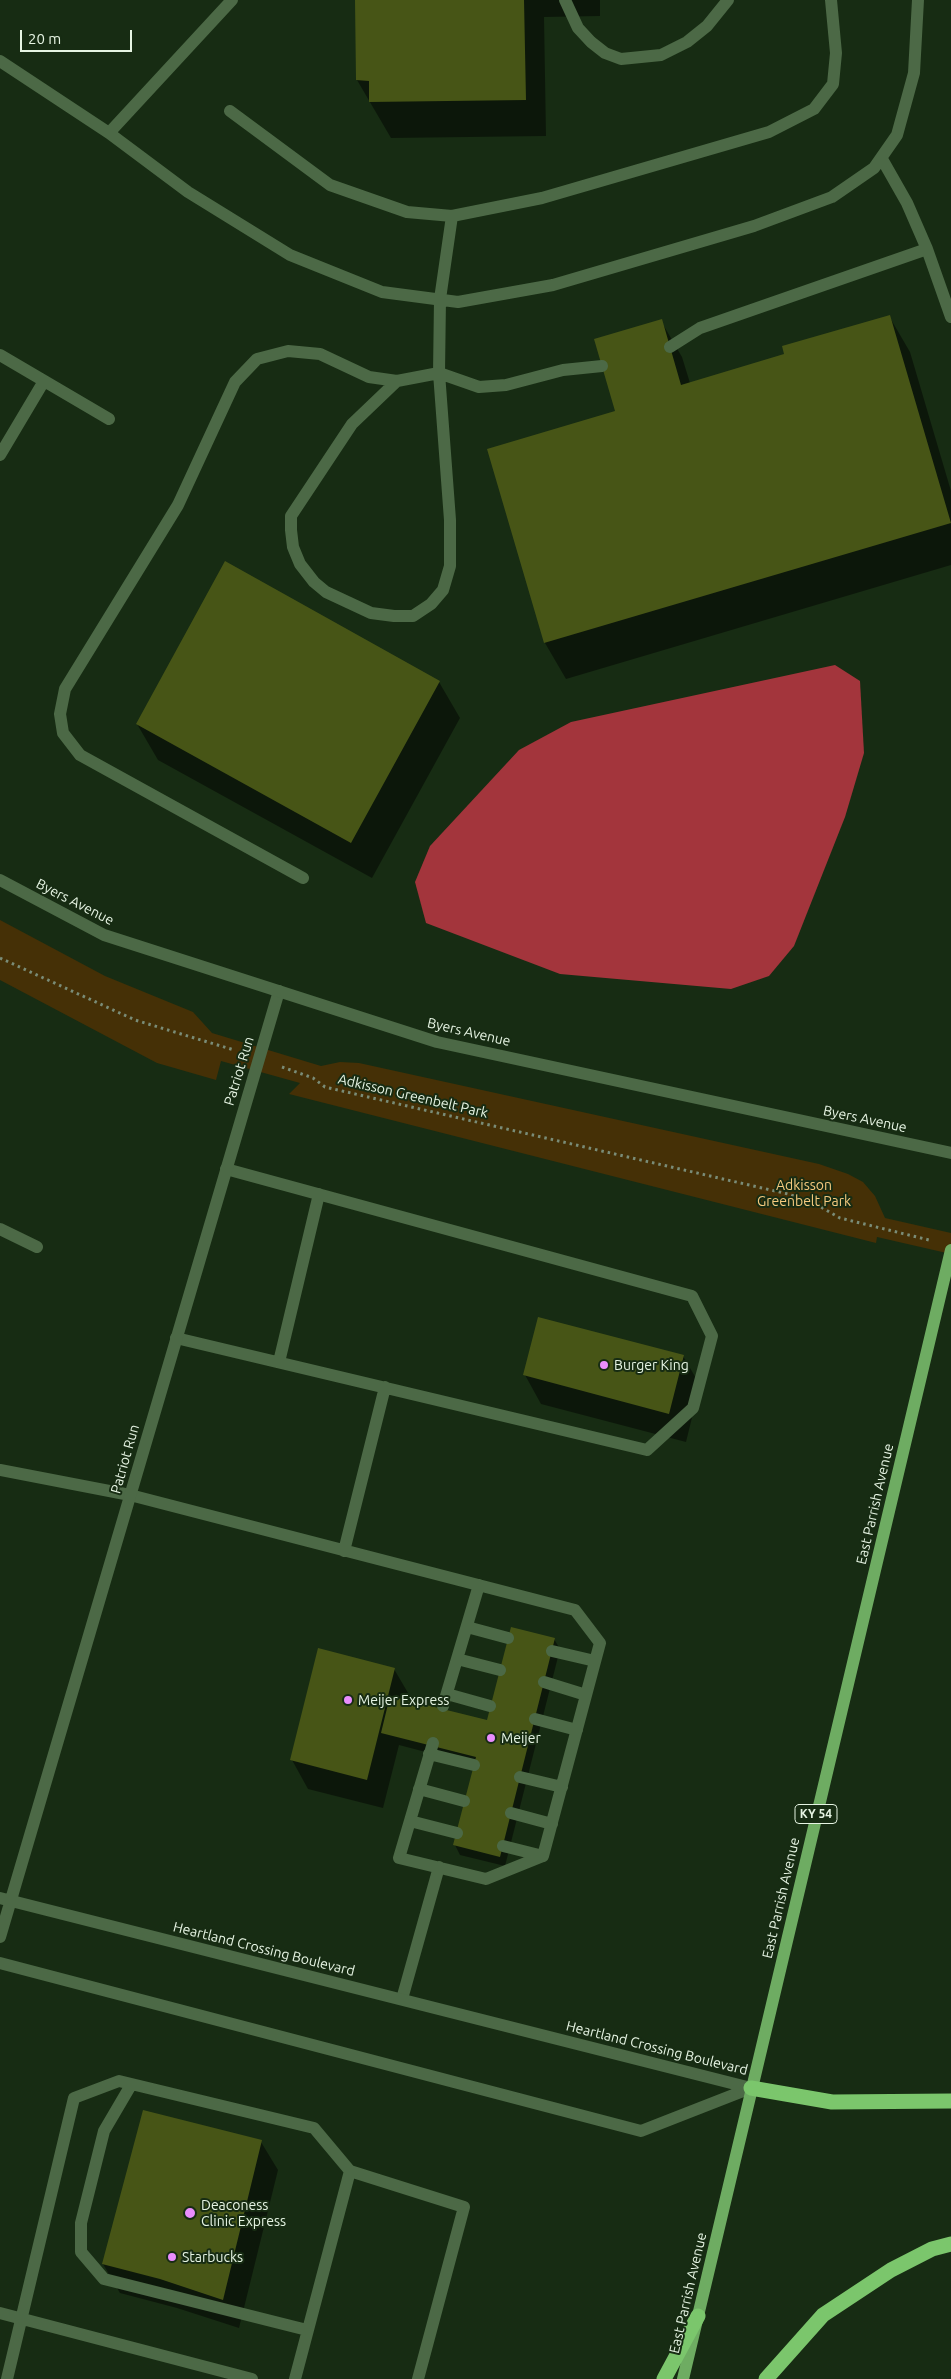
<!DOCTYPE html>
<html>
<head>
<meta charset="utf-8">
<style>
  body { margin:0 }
  #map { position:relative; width:951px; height:2379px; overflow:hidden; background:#172c13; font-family:Ubuntu,sans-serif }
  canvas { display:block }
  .scale { position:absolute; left:20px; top:30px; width:112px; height:22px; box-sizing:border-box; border:2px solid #e6f4e3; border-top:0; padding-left:6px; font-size:15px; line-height:18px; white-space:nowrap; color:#e6f4e3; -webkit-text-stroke:4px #172c13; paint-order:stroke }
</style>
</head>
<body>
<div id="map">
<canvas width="951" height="2379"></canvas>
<div class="scale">20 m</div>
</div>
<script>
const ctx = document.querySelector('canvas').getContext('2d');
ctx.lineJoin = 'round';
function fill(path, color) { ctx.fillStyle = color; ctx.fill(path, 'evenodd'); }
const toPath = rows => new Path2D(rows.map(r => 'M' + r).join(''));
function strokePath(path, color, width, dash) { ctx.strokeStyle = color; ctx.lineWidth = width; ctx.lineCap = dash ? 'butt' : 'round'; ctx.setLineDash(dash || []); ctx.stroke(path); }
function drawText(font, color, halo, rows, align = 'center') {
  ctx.font = font + ' Ubuntu,sans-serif'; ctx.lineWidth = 4; ctx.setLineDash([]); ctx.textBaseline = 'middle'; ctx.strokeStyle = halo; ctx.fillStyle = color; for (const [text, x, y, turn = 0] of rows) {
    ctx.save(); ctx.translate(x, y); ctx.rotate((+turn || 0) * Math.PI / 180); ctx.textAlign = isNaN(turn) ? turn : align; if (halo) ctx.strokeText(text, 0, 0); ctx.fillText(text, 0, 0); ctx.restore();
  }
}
const green = toPath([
  [0,920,105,976,193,1012,212,1033,321,1066,340,1062,359,1063,819,1164,848,1174,863,1182,875,1196,885,1218,951,1233,951,1254,877,1237,876,1243,289,1094,300,1083,221,1061,216,1080,157,1063,0,980]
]);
const water = toPath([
  [835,665,860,681,864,753,845,817,794,946,769,976,731,989,560,974,426,923,415,882,430,846,519,750,571,722]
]);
const shadow = toPath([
  [356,0,600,0,600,16,544,17,546,136,391,138,357,80],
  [889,316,910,352,951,491,951,565,566,679,545,643,489,450,617,412,661,321,682,357,690,383,786,355],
  [439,682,460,718,372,878,158,760,137,724],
  [683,1356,700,1385,686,1442,541,1404,525,1375],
  [554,1639,560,1649,505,1866,460,1855,455,1845,475,1765,399,1745,383,1808,308,1789,292,1760,394,1669,411,1698,410,1702,488,1722],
  [261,2142,278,2170,239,2328,177,2308,120,2293,103,2264]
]);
const building = toPath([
  [355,0,524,0,526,100,369,102,369,81,356,80],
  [890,315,951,523,544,643,487,449,615,411,594,339,662,319,681,385,784,354,782,346],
  [225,561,440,681,351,843,136,724],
  [538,1317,684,1355,669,1414,523,1375],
  [511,1627,555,1638,500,1857,453,1845,476,1757,381,1733,390,1696,487,1720],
  [318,1648,395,1668,367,1780,290,1760],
  [143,2110,262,2140,223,2300,160,2279,102,2264]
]);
const path = toPath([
  [0,958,135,1020,234,1050],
  [282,1067,313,1078,325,1087,788,1194,814,1203,840,1218,929,1240]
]);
const service = toPath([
  [565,0,578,28,591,42,605,53,621,59,661,55,687,42,707,26,728,0],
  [0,61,109,133,188,192,290,255,382,292,458,302,553,285,754,226,832,197,874,168,897,135,914,73,918,0],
  [230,111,330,185,407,212,452,216,542,198,769,132,814,109,833,84,836,53,831,0],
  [109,133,232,0],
  [882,159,907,203,927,249,951,317],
  [452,216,440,299,439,373,479,387,506,385,563,370,602,366],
  [670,347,700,328,927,249],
  [0,355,109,419],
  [0,455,44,381],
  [303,878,80,755,63,733,60,714,65,689,178,505,235,382,257,359,288,351,320,354,369,377,397,381,439,373,450,520,450,566,443,590,431,604,413,616,394,616,371,613,326,592,314,582,300,564,293,547,291,530,291,516,352,424,397,381],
  [0,1229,37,1247],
  [176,1338,647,1450,693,1408,712,1336,692,1296,226,1169],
  [279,1362,319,1194],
  [0,1470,130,1495,575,1610,600,1643,543,1856,486,1879,399,1858,433,1743],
  [344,1551,385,1387],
  [467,1627,508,1638],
  [552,1651,595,1661],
  [457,1659,500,1670],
  [544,1682,586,1695],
  [447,1694,490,1706],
  [443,1706,479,1585],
  [535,1719,577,1730],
  [429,1754,474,1765],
  [520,1777,562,1787],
  [419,1789,464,1801],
  [511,1813,552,1824],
  [410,1821,457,1833],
  [503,1846,543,1856],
  [402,1999,439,1867],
  [131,2085,104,2131,81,2223,81,2252,104,2279,307,2330],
  [0,2313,252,2379],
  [7,2379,74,2098,119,2081,314,2128,350,2171,464,2207,418,2379],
  [295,2379,350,2171]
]);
const minor = toPath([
  [0,1898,751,2088],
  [0,1937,279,991],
  [0,1963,641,2131,751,2088]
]);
const tertiary = toPath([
  [0,880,104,935,437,1042,951,1153]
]);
const primary = toPath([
  [683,2379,951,1250]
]);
const motorway = toPath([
  [751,2088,832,2102,951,2101],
  [664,2379,698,2316],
  [766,2379,823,2315,891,2270,932,2249,951,2244]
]);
const markers = [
  [604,1365,5,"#ea8dfd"],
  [348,1700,5,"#ea8dfd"],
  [491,1738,5,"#ea8dfd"],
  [190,2213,6,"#ea8dfd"],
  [172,2257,5,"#ea8dfd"]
];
const shields = [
  [816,1814,42]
];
const shieldNames = [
  ["KY 54",816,1814]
];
const streetNames = [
  ["Byers Avenue",75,902,27],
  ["Byers Avenue",469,1032,13],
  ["Patriot Run",239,1071,-73],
  ["Adkisson Greenbelt Park",413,1096,13],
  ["Byers Avenue",865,1119,12],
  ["Patriot Run",125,1459,-74],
  ["East Parrish Avenue",875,1504,-77],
  ["East Parrish Avenue",781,1898,-77],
  ["Heartland Crossing Boulevard",264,1949,14],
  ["Heartland Crossing Boulevard",657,2048,14],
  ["East Parrish Avenue",688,2293,-77]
];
const parkNames = [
  ["Adkisson",804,1185],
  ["Greenbelt Park",804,1201]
];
const poiNames = [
  ["Burger King",614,1365],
  ["Meijer Express",358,1700],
  ["Meijer",501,1738],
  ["Deaconess",201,2205],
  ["Clinic Express",201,2221],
  ["Starbucks",182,2257]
];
fill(green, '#453006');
fill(water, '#a3353c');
fill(shadow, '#0007');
fill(building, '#475516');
strokePath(path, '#7a8c77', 3, [2.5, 4]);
strokePath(service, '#4c6946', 12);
strokePath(minor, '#4c6946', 12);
strokePath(tertiary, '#4c6946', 12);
strokePath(primary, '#6eac62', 12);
strokePath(motorway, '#7bc66c', 15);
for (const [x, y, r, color] of markers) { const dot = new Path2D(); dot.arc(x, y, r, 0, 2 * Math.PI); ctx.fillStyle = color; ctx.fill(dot); strokePath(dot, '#172c13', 2); }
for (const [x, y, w] of shields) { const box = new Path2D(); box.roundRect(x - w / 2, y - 9.5, w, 19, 4); ctx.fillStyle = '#172c13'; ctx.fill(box); strokePath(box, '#e6f4e3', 1); }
drawText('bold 12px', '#e6f4e3', null, shieldNames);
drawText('14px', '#e6f4e3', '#172c13', streetNames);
drawText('14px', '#f5ca7f', '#172c13', parkNames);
drawText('14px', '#e6f4e3', '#172c13', poiNames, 'left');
</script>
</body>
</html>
